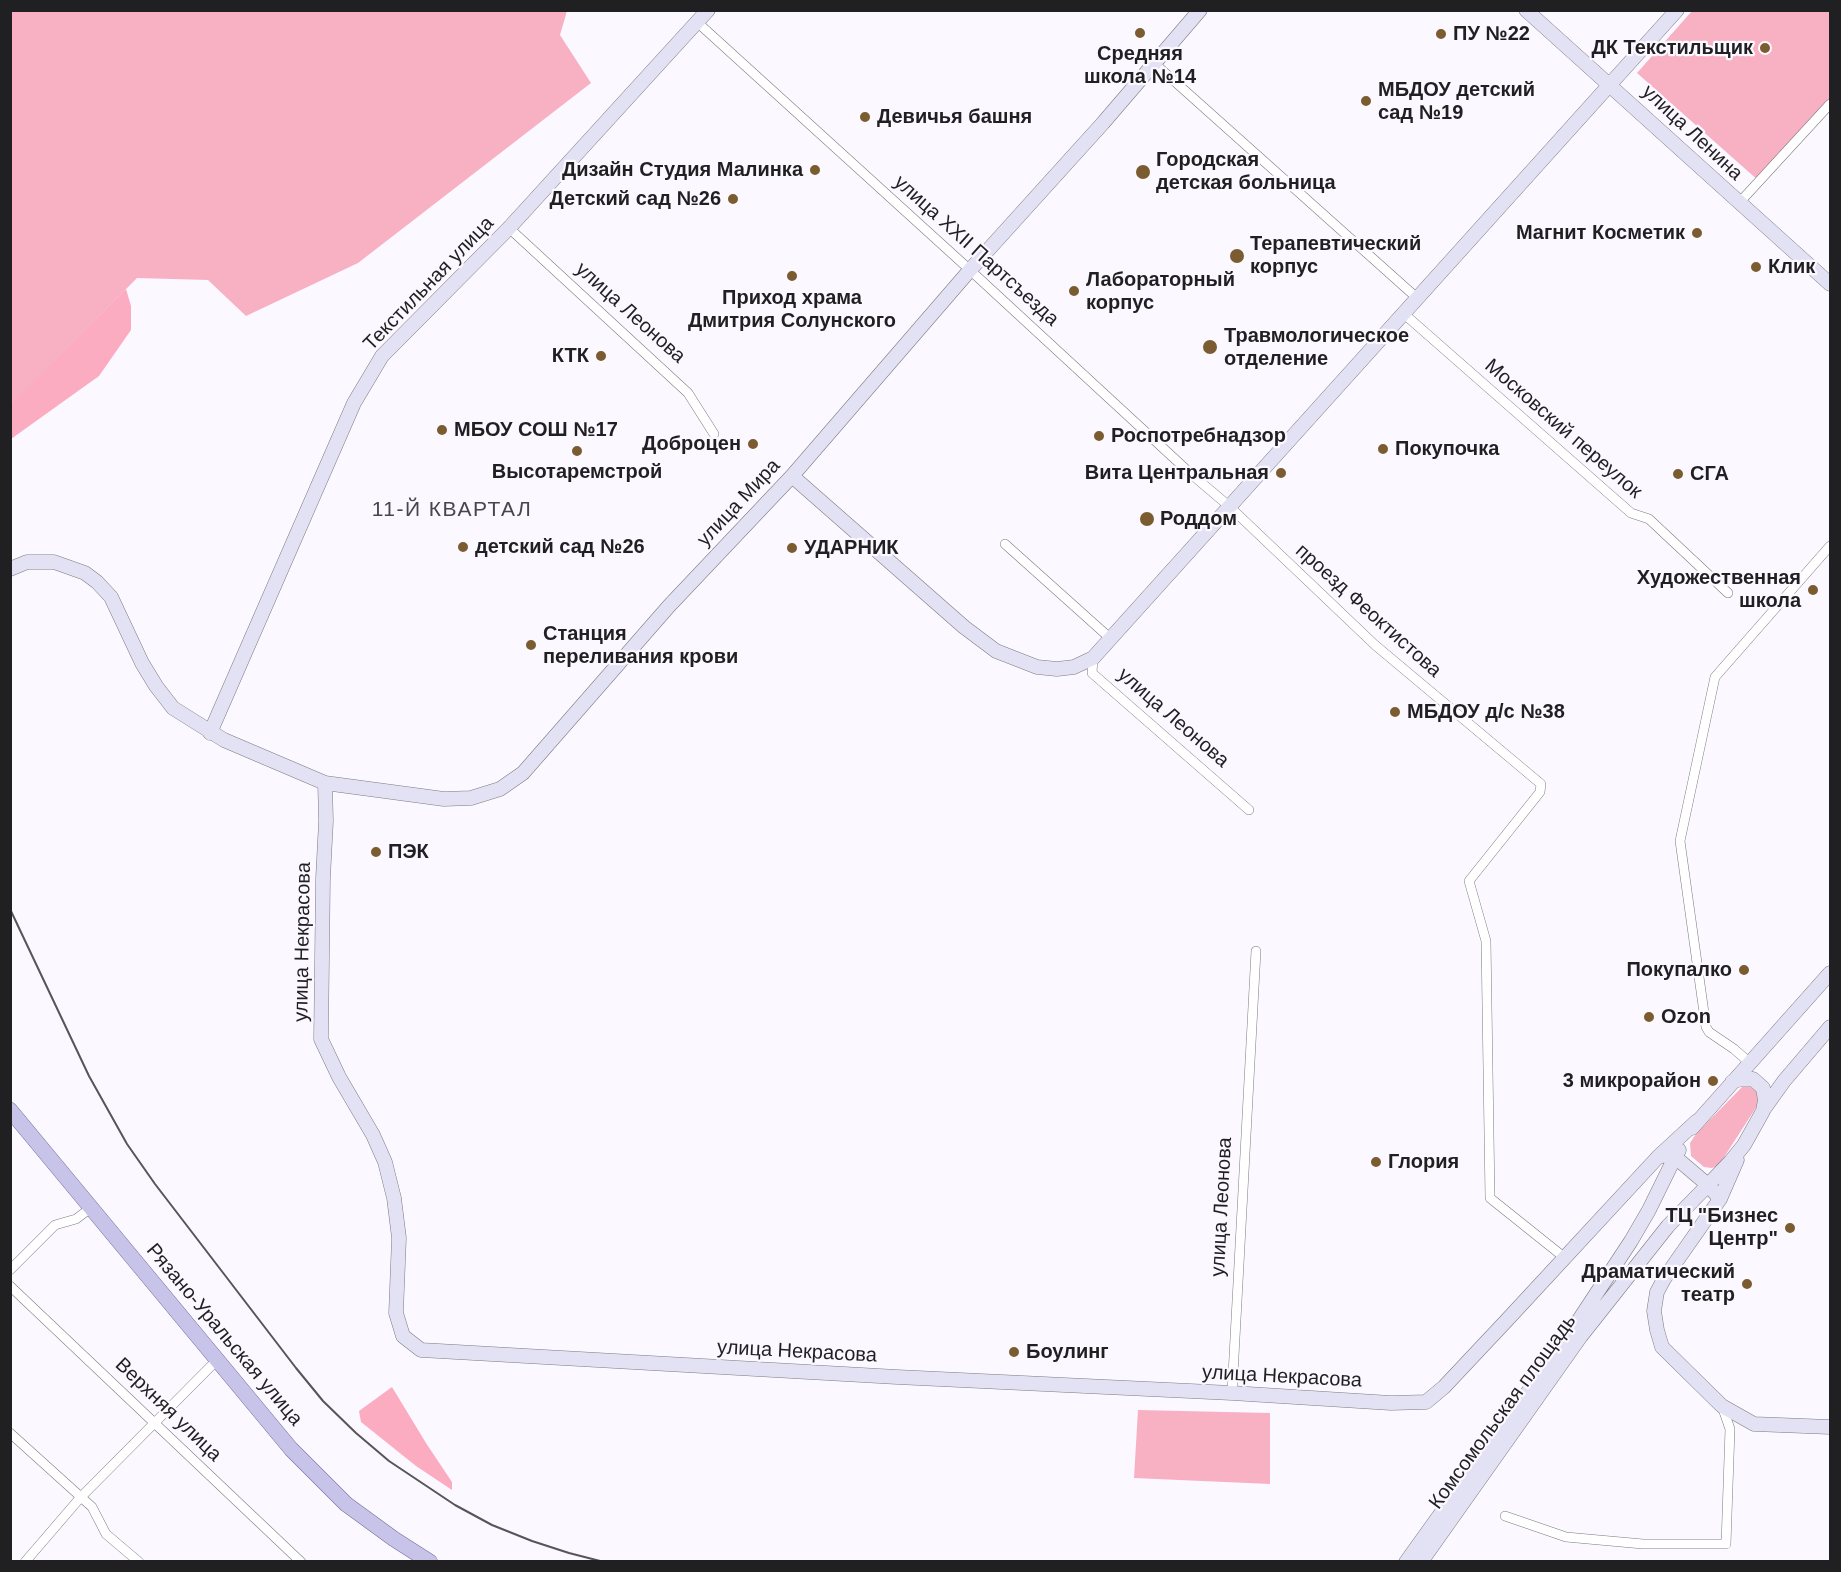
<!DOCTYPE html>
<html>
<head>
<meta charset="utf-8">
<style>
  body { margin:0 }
  #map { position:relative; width:1841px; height:1572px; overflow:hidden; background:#fcf8ff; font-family:Arial,sans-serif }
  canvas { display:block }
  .frame { position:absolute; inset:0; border:12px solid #201f21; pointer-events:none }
</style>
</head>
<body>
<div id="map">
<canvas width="1841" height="1572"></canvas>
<div class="frame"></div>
</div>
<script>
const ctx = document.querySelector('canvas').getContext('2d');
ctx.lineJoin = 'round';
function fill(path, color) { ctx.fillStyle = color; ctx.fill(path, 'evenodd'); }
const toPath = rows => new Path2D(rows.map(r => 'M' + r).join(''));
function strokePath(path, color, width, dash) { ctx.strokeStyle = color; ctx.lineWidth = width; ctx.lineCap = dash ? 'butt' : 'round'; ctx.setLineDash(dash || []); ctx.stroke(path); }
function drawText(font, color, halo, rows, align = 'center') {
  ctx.font = font + ' Arial,sans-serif'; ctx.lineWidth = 4.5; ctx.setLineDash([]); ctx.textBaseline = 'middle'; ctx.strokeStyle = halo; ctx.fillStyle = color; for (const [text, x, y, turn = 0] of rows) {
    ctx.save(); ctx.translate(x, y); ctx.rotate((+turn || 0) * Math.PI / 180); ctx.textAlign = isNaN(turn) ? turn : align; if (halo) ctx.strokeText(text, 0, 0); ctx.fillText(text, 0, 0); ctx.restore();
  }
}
const green = toPath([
  [11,11,567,11,560,35,591,83,358,263,246,316,208,280,137,278,19,397,11,402],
  [1692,11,1830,11,1830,103,1760,182,1637,73],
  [1742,1087,1750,1087,1756,1091,1759,1098,1757,1106,1719,1165,1712,1168,1704,1167,1691,1156,1690,1143,1696,1134],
  [1138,1410,1270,1413,1270,1484,1134,1478]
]);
const forest = toPath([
  [126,289,131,306,131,330,99,376,11,439,11,402,19,396],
  [392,1387,426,1443,452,1482,452,1490,416,1466,361,1422,359,1411]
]);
const street = toPath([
  [697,22,970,270,1190,473,1230,507,1375,645,1541,784,1540,792,1469,881,1486,941,1490,1198,1565,1258],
  [1154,63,1417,298],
  [1739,203,1830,104],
  [509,228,688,393,714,434],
  [1403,313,1631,513,1649,519,1728,593],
  [1005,544,1111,639],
  [1093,658,1092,673,1249,810],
  [1750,1063,1734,1049,1709,1032,1706,1027,1680,841,1715,677,1830,546],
  [10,1270,55,1225,76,1219,92,1207],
  [10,1286,301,1562],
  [1232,1393,1256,951],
  [10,1433,92,1507,106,1534,139,1562],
  [1505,1516,1566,1537,1643,1544,1726,1544,1730,1429,1722,1406],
  [25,1562,80,1498,216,1361]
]);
const secondary = toPath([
  [1526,10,1830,284],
  [792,476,964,627,996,651,1037,667,1057,669,1074,667,1093,658,1677,10],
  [10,569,27,562,54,562,85,573,97,582,111,597,142,663,156,686,173,708,224,740,325,783,444,799,471,798,500,789,523,773,669,606,792,476,970,270,1103,123,1200,10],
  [210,733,354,403,382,356,509,228,708,10],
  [325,783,326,821,323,878,321,1039,339,1077,373,1135,385,1162,394,1198,399,1238,396,1313,403,1336,421,1350,897,1377,1232,1393,1391,1403,1426,1402,1444,1387,1507,1320,1658,1157,1697,1121],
  [1764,1109,1784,1081,1830,1027],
  [1692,1128,1830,973],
  [1679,1150,1675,1157,1708,1185,1731,1161,1744,1145,1763,1111,1765,1100,1763,1088,1753,1079,1741,1079,1732,1082],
  [1737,1160,1720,1199,1664,1279,1657,1292,1654,1311,1657,1330,1662,1347,1722,1406,1754,1424,1830,1427],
  [1406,1562,1571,1332,1631,1241,1649,1210,1675,1157,1666,1155,1658,1157],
  [1421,1562,1581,1336,1668,1226,1708,1185,1720,1199]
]);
const primary = toPath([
  [10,1110,291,1449,346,1504,394,1539,430,1562]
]);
const rail = toPath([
  [10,909,89,1076,127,1144,155,1184,296,1368,323,1401,356,1433,389,1461,455,1505,492,1525,532,1541,569,1553,604,1562]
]);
const markers = [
  [1140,33,6,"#7a5c30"],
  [1441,34,6,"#7a5c30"],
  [1765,48,6,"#7a5c30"],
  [1366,101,6,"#7a5c30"],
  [865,117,6,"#7a5c30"],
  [815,170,6,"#7a5c30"],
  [1143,172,8,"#7a5c30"],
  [733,199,6,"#7a5c30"],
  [1697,233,6,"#7a5c30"],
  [1237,256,8,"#7a5c30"],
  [1756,267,6,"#7a5c30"],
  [792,276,6,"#7a5c30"],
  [1074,291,6,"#7a5c30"],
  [1210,347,8,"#7a5c30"],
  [601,356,6,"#7a5c30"],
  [442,430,6,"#7a5c30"],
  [1099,436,6,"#7a5c30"],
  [753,444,6,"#7a5c30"],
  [1383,449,6,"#7a5c30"],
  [577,451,6,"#7a5c30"],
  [1281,473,6,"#7a5c30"],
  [1678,474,6,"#7a5c30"],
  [1147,519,8,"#7a5c30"],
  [463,547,6,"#7a5c30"],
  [792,548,6,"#7a5c30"],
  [1813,590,6,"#7a5c30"],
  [531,645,6,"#7a5c30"],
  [1395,712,6,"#7a5c30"],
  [376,852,6,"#7a5c30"],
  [1744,970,6,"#7a5c30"],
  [1649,1017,6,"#7a5c30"],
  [1713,1081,6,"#7a5c30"],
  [1376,1162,6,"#7a5c30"],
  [1790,1228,6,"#7a5c30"],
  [1747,1284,6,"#7a5c30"],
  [1014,1352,6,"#7a5c30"]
];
const poiNames = [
  ["ПУ №22",1453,34],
  ["ДК Текстильщик",1753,48,"right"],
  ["Средняя",1140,54,"center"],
  ["школа №14",1140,77,"center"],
  ["МБДОУ детский",1378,90],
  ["сад №19",1378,113],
  ["Девичья башня",877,117],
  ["Городская",1156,160],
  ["детская больница",1156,183],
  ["Дизайн Студия Малинка",803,170,"right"],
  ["Детский сад №26",721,199,"right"],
  ["Магнит Косметик",1685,233,"right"],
  ["Терапевтический",1250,244],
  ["корпус",1250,267],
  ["Клик",1768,267],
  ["Лабораторный",1086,280],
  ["корпус",1086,303],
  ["Приход храма",792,298,"center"],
  ["Дмитрия Солунского",792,321,"center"],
  ["Травмологическое",1224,336],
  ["отделение",1224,359],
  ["КТК",589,356,"right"],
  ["МБОУ СОШ №17",454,430],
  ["Роспотребнадзор",1111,436],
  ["Доброцен",741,444,"right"],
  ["Покупочка",1395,449],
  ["Высотаремстрой",577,472,"center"],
  ["Вита Центральная",1269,473,"right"],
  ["СГА",1690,474],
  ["Роддом",1160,519],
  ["детский сад №26",475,547],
  ["УДАРНИК",804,548],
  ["Художественная",1801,578,"right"],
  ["школа",1801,601,"right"],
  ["Станция",543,634],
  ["переливания крови",543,657],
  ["МБДОУ д/с №38",1407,712],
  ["ПЭК",388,852],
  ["Покупалко",1732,970,"right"],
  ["Ozon",1661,1017],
  ["3 микрорайон",1701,1081,"right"],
  ["Глория",1388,1162],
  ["ТЦ \"Бизнес",1778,1216,"right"],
  ["Центр\"",1778,1239,"right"],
  ["Драматический",1735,1272,"right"],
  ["театр",1735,1295,"right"],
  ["Боулинг",1026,1352]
];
const streetNames = [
  ["улица Ленина",1692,133,43],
  ["улица XXII Партсъезда",976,251,42],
  ["Текстильная улица",429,284,-46],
  ["улица Леонова",630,313,42],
  ["Московский переулок",1563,429,41],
  ["улица Мира",739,503,-47],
  ["проезд Феоктистова",1368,611,42],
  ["улица Леонова",1173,718,41],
  ["улица Некрасова",303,942,-89],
  ["улица Леонова",1222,1207,-87],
  ["Рязано-Уральская улица",224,1335,50],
  ["улица Некрасова",797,1352,3],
  ["улица Некрасова",1282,1377,3],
  ["Верхняя улица",168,1410,44],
  ["Комсомольская площадь",1503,1412,-54]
];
const neighbourhoodNames = [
  ["11-Й КВАРТАЛ",452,510]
];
fill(green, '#f7b1c3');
fill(forest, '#fcacc1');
strokePath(street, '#7e7a80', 10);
strokePath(secondary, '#7e7a80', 15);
strokePath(primary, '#74709a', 16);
strokePath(street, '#fff', 9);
strokePath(secondary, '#e3e1f4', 14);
strokePath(primary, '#c7c3e9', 15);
strokePath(rail, '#575558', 2);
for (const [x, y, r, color] of markers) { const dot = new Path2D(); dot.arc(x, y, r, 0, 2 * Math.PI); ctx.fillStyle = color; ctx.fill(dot); strokePath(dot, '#fcf8ff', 2); }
drawText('bold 20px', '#201f21', '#fcf8ff', poiNames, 'left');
drawText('20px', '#201f21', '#fcf8ff', streetNames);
ctx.letterSpacing = '1.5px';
drawText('21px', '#49464b', '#fcf8ff', neighbourhoodNames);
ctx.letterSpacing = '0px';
</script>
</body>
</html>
